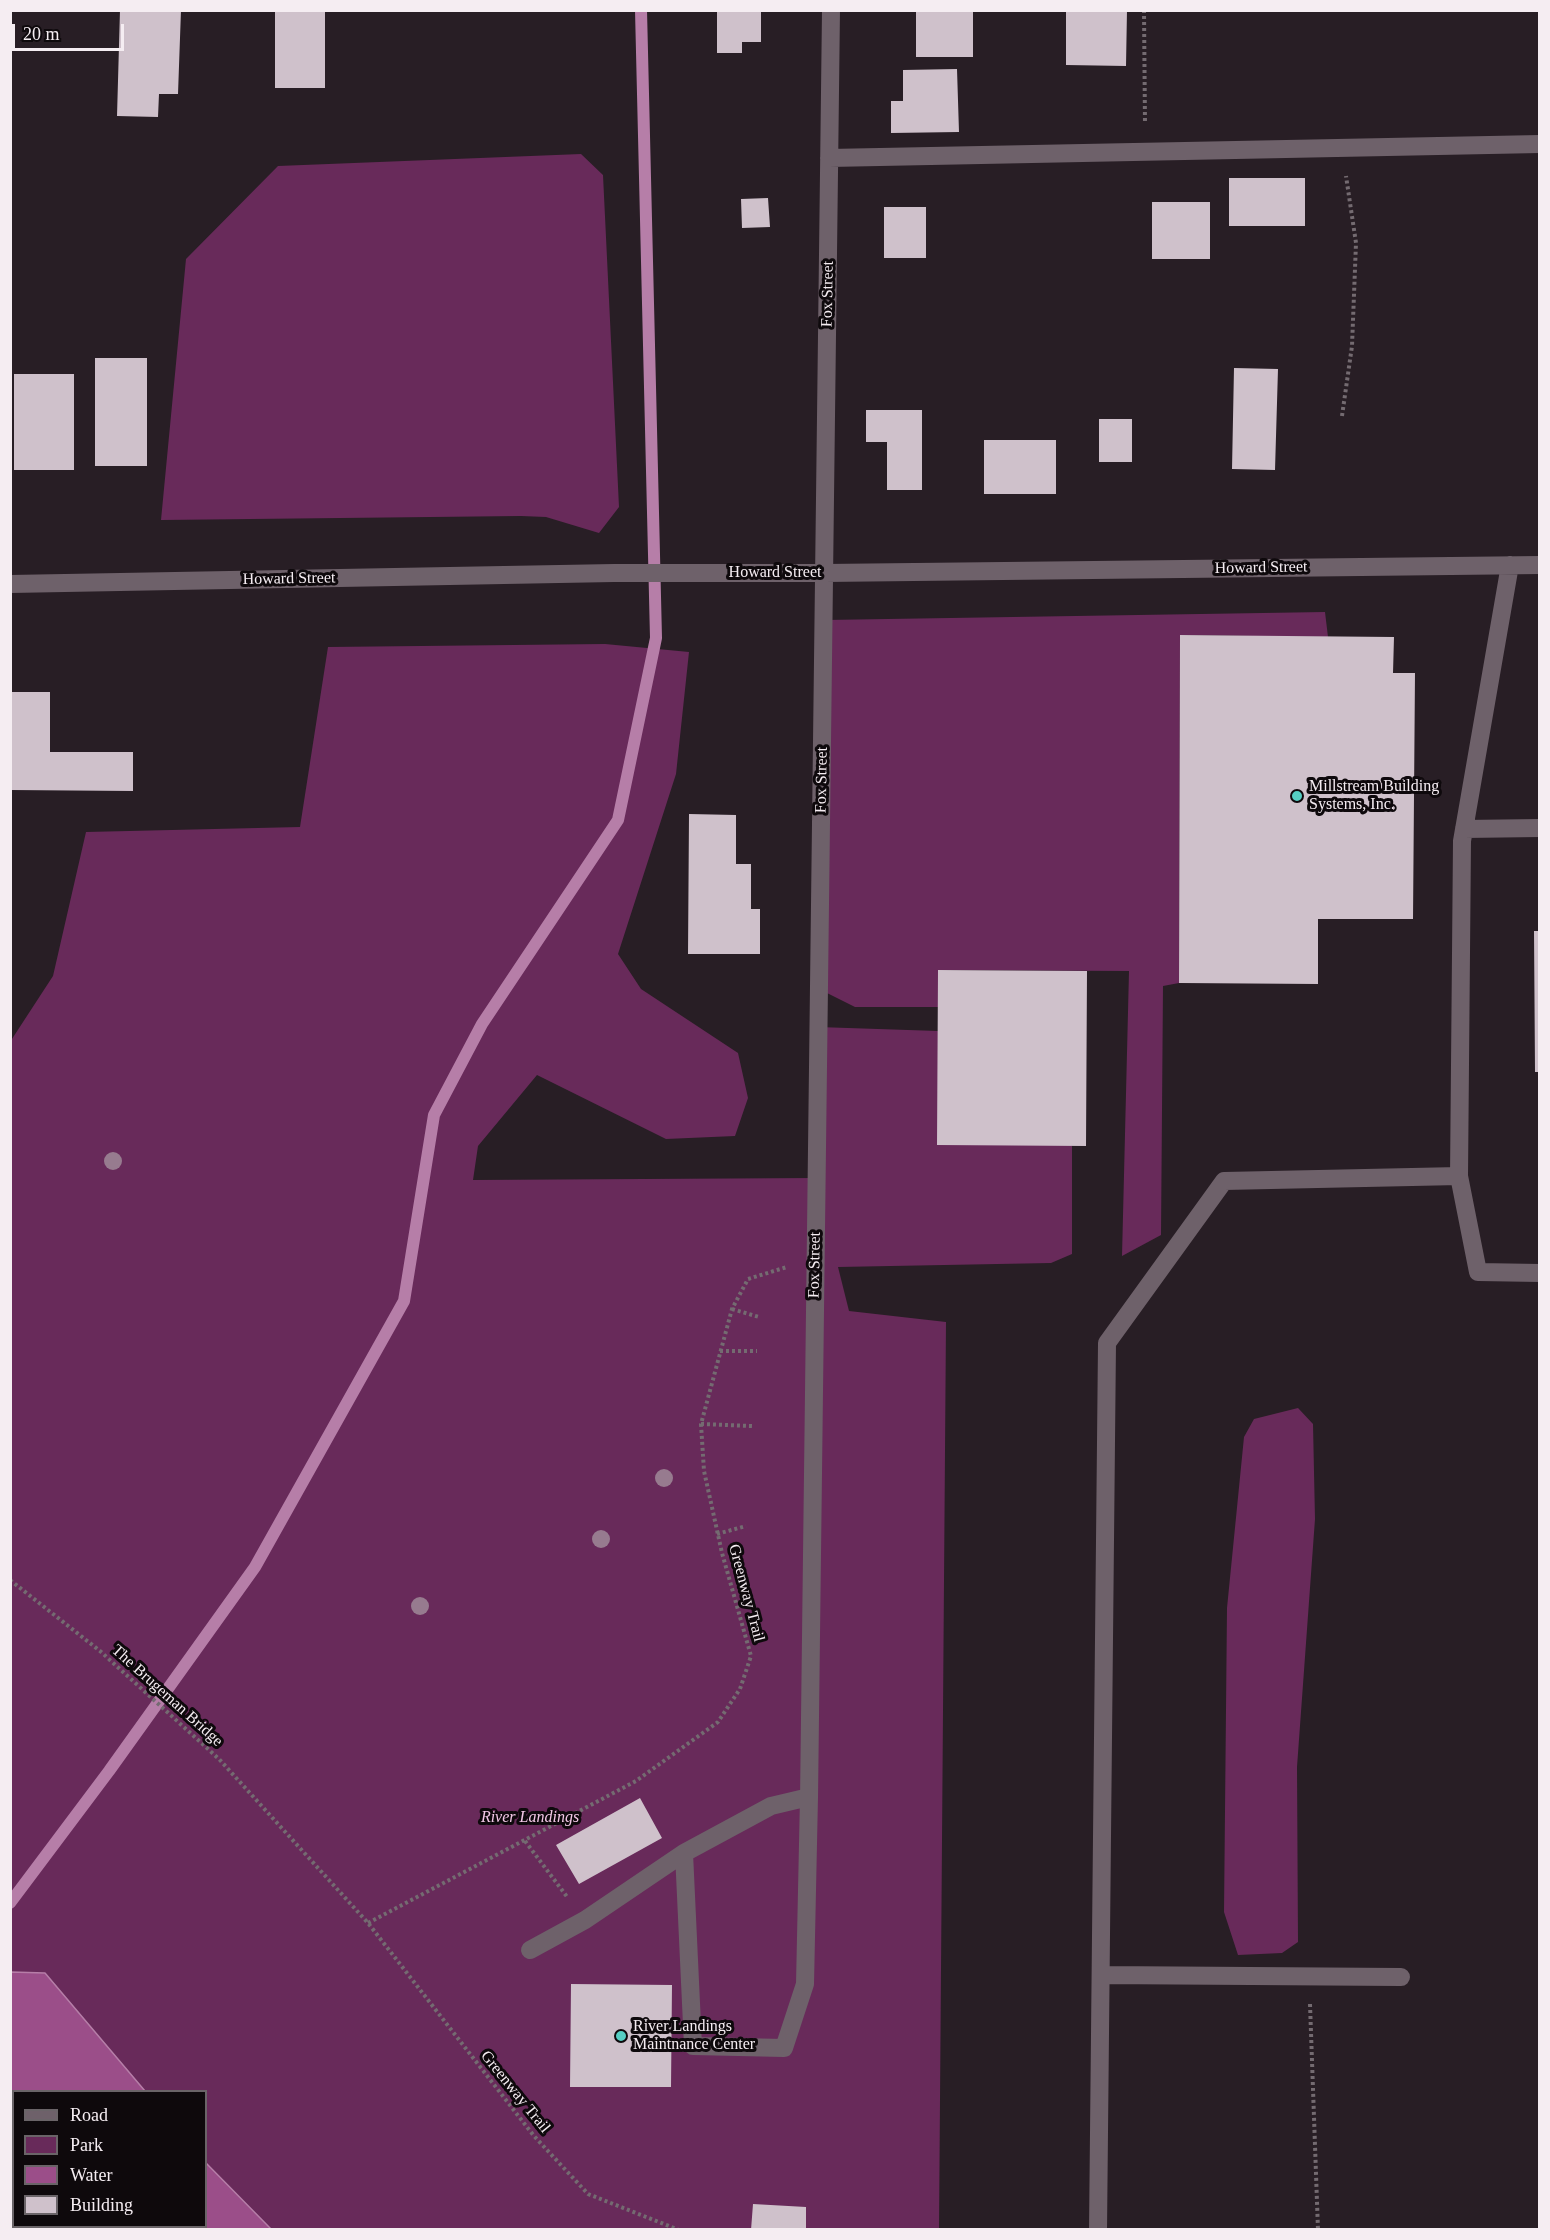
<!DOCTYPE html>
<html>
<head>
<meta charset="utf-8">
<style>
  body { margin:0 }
  #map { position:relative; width:1550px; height:2240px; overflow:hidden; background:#281e25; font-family:Georgia,serif }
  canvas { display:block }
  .frame { position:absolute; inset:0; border:12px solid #f5edf2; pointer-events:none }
  .legend { position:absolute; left:12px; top:2090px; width:195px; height:138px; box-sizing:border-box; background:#0e090c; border:2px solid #6a6468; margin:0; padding:8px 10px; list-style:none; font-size:18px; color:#f5edf2 }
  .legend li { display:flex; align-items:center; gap:12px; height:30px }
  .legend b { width:30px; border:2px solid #6a6468 }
  .scale { position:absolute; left:12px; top:24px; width:112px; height:27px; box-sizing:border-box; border:3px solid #f5edf2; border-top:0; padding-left:8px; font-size:18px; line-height:21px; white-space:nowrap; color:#f5edf2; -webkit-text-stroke:4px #0e090c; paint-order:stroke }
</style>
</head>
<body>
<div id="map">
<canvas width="1550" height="2240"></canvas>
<div class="frame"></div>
<ul class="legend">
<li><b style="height:8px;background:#6e616a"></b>Road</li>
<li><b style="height:16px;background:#682a5a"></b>Park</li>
<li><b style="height:16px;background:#9b4e89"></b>Water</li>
<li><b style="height:16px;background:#cfc1cb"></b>Building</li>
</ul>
<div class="scale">20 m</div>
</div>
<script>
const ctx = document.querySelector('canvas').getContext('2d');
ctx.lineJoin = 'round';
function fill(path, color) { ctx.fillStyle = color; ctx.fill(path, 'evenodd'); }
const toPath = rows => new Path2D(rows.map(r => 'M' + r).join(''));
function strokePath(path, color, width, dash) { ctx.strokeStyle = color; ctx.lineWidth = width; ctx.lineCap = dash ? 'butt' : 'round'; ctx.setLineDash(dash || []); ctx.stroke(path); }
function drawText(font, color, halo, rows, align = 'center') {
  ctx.font = font + ' Georgia,serif'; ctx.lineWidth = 6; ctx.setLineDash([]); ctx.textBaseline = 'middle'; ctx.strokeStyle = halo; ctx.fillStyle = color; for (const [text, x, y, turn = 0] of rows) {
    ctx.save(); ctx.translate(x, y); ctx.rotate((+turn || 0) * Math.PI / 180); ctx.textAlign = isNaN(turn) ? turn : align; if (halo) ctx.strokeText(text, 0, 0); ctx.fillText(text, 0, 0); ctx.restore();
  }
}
const green = toPath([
  [581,154,603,175,619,507,599,533,546,517,521,516,161,520,186,259,278,166],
  [1325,612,1328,637,1180,635,1179,983,1163,986,1161,1235,1122,1256,1129,971,939,970,938,1007,855,1007,819,989,825,620],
  [605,644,689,652,676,774,618,954,641,989,738,1053,748,1098,735,1136,666,1139,537,1075,478,1146,473,1180,816,1178,818,1027,938,1031,1072,1146,1072,1254,1051,1263,838,1267,849,1311,946,1322,939,2229,11,2229,10,1042,53,976,86,832,300,827,328,647],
  [14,2092,206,2092,206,2226,14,2226],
  [1298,1408,1313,1424,1315,1519,1297,1767,1298,1942,1282,1953,1238,1955,1224,1912,1227,1608,1244,1437,1254,1419]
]);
const water = toPath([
  [11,1972,45,1973,145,2091,14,2092,14,2226,206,2226,206,2163,271,2229,11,2229,11,1972]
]);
const stream = toPath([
  [10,1903,109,1771,255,1567,404,1301,434,1115,482,1024,618,820,656,638,641,10]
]);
const building = toPath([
  [120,10,181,10,178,94,159,94,158,117,117,116],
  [275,10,325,10,325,88,275,88],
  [717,10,761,10,761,42,742,42,742,53,717,53],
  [916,10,973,10,973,57,916,57],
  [1066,10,1127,10,1126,66,1066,65],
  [957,69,959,132,891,133,891,101,903,101,903,70],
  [1229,178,1305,178,1305,226,1229,226],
  [768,198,770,227,742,228,741,199],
  [1152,202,1210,202,1210,259,1152,259],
  [884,207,926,207,926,258,884,258],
  [95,358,147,358,147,466,95,466],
  [1234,368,1278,369,1275,470,1232,469],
  [14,374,74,374,74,470,14,470],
  [866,410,922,410,922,490,887,490,887,442,866,442],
  [1099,419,1132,419,1132,462,1099,462],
  [984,440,1056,440,1056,494,984,494],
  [1180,635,1394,637,1393,673,1415,673,1413,919,1318,919,1318,984,1179,983],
  [10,692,50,692,50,752,133,752,133,791,10,790],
  [689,814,736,815,736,864,751,864,751,909,760,909,760,954,688,954],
  [1534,931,1540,931,1540,1072,1535,1072],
  [938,970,1087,971,1086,1146,937,1145],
  [640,1798,662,1838,579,1884,556,1845],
  [571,1984,672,1985,671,2087,570,2087],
  [753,2204,806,2207,806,2230,751,2230]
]);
const path = toPath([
  [1144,10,1145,124],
  [1342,416,1352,346,1356,243,1346,176],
  [732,1309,759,1317],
  [720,1351,757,1351],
  [701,1424,752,1426],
  [717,1534,746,1526],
  [10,1580,100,1651,219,1759,368,1923,534,2136,588,2194,679,2230],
  [525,1841,568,1898],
  [368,1923,636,1781,718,1722,740,1689,751,1656,722,1553,704,1471,701,1424,732,1309,748,1279,787,1267],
  [1310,2004,1318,2230]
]);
const minor = toPath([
  [829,158,1540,144],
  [10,584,614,573,825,573,1540,565],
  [1464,829,1540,828],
  [1459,1176,1478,1272,1540,1273],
  [684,1853,693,2046,784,2048,805,1984,809,1797,831,10],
  [530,1950,585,1920,684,1853,771,1806,809,1797],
  [1101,1975,1401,1977],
  [1098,2230,1107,1343,1224,1181,1459,1176,1462,841,1510,565]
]);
const trees = [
  [113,1161],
  [664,1478],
  [601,1539],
  [420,1606]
];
const markers = [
  [1297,796,6,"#56cec3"],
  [621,2036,6,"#56cec3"]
];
const streetNames = [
  ["Fox Street",828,294,-89],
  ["Howard Street",1261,568,-1],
  ["Howard Street",775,573],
  ["Howard Street",289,579,-1],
  ["Fox Street",822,780,-89],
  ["Fox Street",815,1265,-89],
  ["Greenway Trail",746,1593,75],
  ["The Brugeman Bridge",167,1696,42],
  ["Greenway Trail",515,2092,51]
];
const poiNames = [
  ["Millstream Building",1309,787],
  ["Systems, Inc.",1309,805],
  ["River Landings",633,2027],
  ["Maintnance Center",633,2045]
];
const parkNames = [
  ["River Landings",530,1818]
];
fill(green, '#682a5a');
fill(water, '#9b4e89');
strokePath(water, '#b67ea8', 1.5);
strokePath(stream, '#b67ea8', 12);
fill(building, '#cfc1cb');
strokePath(path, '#746b71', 4, [3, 3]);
strokePath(minor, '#6e616a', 18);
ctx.fillStyle = '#977b8f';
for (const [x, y] of trees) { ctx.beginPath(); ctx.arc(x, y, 9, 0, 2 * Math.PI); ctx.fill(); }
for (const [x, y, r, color] of markers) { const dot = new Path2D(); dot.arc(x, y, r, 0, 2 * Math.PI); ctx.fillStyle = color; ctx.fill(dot); strokePath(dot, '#0e090c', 2); }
drawText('16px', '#f5edf2', '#0e090c', streetNames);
drawText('16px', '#f5edf2', '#0e090c', poiNames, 'left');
drawText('italic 16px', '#f2c7e6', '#0e090c', parkNames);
</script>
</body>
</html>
